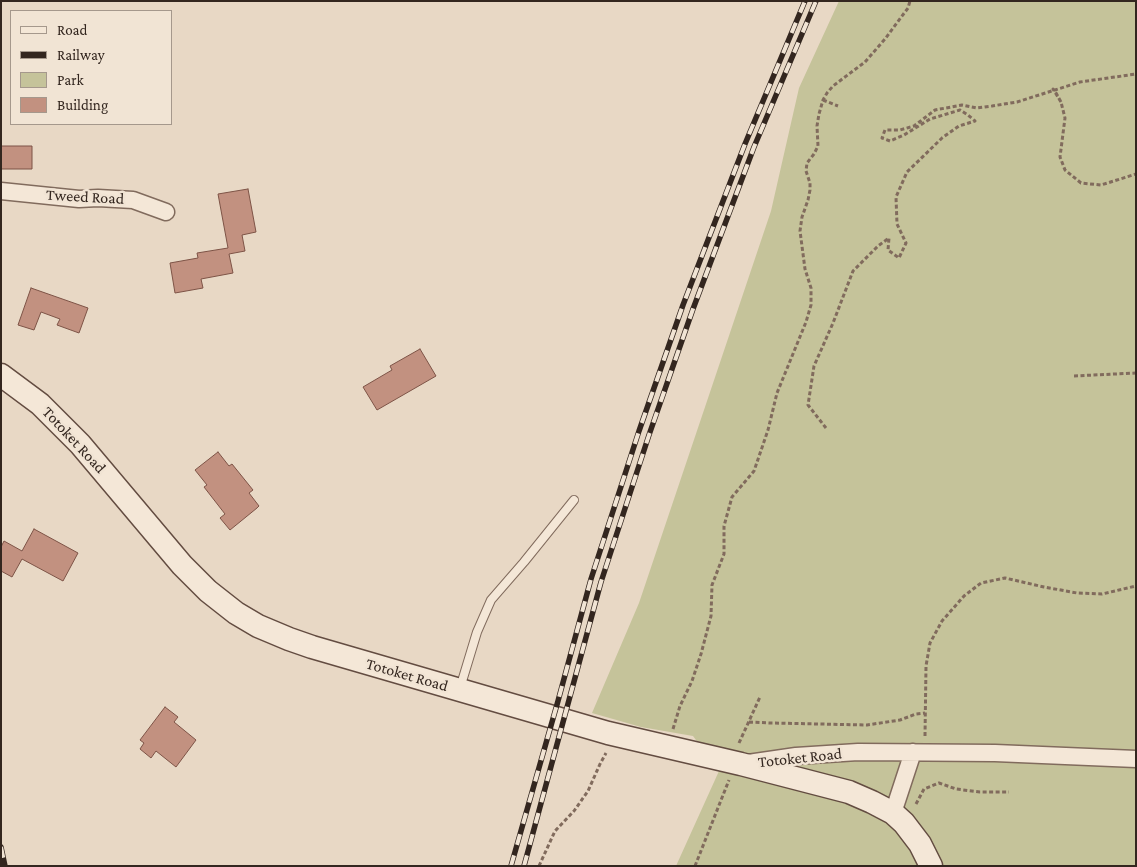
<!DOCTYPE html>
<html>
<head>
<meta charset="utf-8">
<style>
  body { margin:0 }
  #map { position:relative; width:1137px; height:867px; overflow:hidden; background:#e8d8c5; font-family:"Crimson Pro",serif }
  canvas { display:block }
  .frame { position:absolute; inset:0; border:2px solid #33261f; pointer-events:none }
  .legend { position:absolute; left:10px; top:10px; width:162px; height:115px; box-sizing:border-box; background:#f1e4d4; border:1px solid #a5988c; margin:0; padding:6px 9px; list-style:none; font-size:15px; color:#33261f }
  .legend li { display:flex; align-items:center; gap:10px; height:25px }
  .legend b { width:25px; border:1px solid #a5988c }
</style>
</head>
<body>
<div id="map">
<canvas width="1137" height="867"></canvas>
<div class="frame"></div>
<ul class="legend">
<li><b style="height:6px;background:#f4e7d7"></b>Road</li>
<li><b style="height:6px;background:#33261f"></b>Railway</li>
<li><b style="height:14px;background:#c5c39a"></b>Park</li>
<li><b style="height:14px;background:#c29180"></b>Building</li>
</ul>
</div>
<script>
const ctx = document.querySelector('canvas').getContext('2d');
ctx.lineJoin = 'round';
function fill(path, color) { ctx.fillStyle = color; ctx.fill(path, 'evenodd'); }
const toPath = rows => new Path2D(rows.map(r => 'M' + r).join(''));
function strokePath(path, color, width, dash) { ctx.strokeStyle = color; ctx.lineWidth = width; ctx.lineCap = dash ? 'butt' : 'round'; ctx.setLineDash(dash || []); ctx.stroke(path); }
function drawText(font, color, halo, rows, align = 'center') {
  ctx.font = font + ' "Crimson Pro",serif'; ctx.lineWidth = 5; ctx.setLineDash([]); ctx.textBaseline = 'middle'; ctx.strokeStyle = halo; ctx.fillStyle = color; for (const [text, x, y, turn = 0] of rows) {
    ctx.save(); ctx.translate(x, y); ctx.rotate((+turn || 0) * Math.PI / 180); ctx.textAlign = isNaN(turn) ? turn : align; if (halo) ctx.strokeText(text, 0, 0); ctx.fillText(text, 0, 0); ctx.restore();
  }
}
const green = toPath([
  [839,1,1136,1,1136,866,676,866,719,771,693,736,641,727,592,713,639,603,771,211,799,88]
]);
const building = toPath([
  [1,146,32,146,32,169,1,169,1,146],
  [248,189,256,232,242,235,245,251,229,254,233,273,201,279,203,288,175,293,170,263,198,258,197,253,228,248,218,194,248,189],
  [31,288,88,308,79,333,57,325,60,319,41,312,34,330,18,325,31,288],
  [420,349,436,376,377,410,363,387,392,370,390,366,420,349],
  [218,452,229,466,232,464,253,490,249,493,259,506,257,508,230,530,220,518,225,514,204,487,207,485,195,470,218,452],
  [34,529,78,553,63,581,22,559,12,577,1,571,1,547,4,541,22,551,34,529],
  [165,707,178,717,174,722,196,740,176,767,156,751,151,758,140,749,144,743,140,740,165,707]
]);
const path = toPath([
  [823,100,838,106],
  [1061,102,1053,89,1056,93,1061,102,1065,118,1060,157,1065,170,1081,183,1101,185,1136,174],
  [1074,376,1136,373],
  [826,428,808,405,814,366,833,323,853,271,878,246,889,238,888,250,899,258,906,243,897,224,896,197,907,172,942,138,959,126,975,121,968,115,960,110,930,119,904,135,890,141,882,138,885,130,900,130,914,126,935,110,962,105,977,108,992,106,1017,102,1080,82,1136,74],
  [749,722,771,723,867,725,900,720,916,714,925,713],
  [673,729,680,706,692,681,701,654,711,616,712,585,724,554,724,526,732,497,754,471,768,430,777,393,806,322,811,305,811,288,805,269,800,231,802,217,808,200,810,190,810,183,806,171,807,163,814,154,818,146,817,126,819,114,823,100,827,93,833,86,865,62,885,39,908,8,910,1],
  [925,736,926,666,930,643,942,621,964,596,981,583,1005,578,1044,587,1077,593,1102,594,1136,586],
  [739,743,760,697],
  [916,804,924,789,939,783,956,789,980,792,1009,792],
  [539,866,555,831,574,811,588,791,600,764,606,753],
  [695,866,729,780]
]);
const lane = toPath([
  [460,688,477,632,491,600,524,562,574,500]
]);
const street = toPath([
  [1,191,79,199,98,198,133,200,166,212],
  [748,763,796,756,858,752,995,753,1136,759],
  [893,813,913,752]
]);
const secondary = toPath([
  [1,375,40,404,80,444,182,565,208,591,236,613,258,626,289,639,312,647,608,733,741,764,849,792,872,802,893,813,904,823,920,844,931,866]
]);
const rail = toPath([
  [1,847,5,866],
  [511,866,558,701,591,579,639,431,683,305,745,144,805,1],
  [524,866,601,582,649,435,693,309,754,147,816,1]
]);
const streetNames = [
  ["Tweed Road",85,197,3],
  ["Totoket Road",74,440,47],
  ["Totoket Road",407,675,16],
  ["Totoket Road",800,758,-6]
];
fill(green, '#c5c39a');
fill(building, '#c29180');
strokePath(building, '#7d5346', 1);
strokePath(lane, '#816b5d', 10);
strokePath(street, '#816b5d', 19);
strokePath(secondary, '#634c41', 25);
strokePath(path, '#816b5d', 3, [4, 2.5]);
strokePath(lane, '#f4e7d7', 8);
strokePath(street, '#f4e7d7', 16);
strokePath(secondary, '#f4e7d7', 22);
strokePath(rail, '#33261f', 5.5);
strokePath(rail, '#f1e4d4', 4, [11]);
drawText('16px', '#33261f', '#f1e4d4', streetNames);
</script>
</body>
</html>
